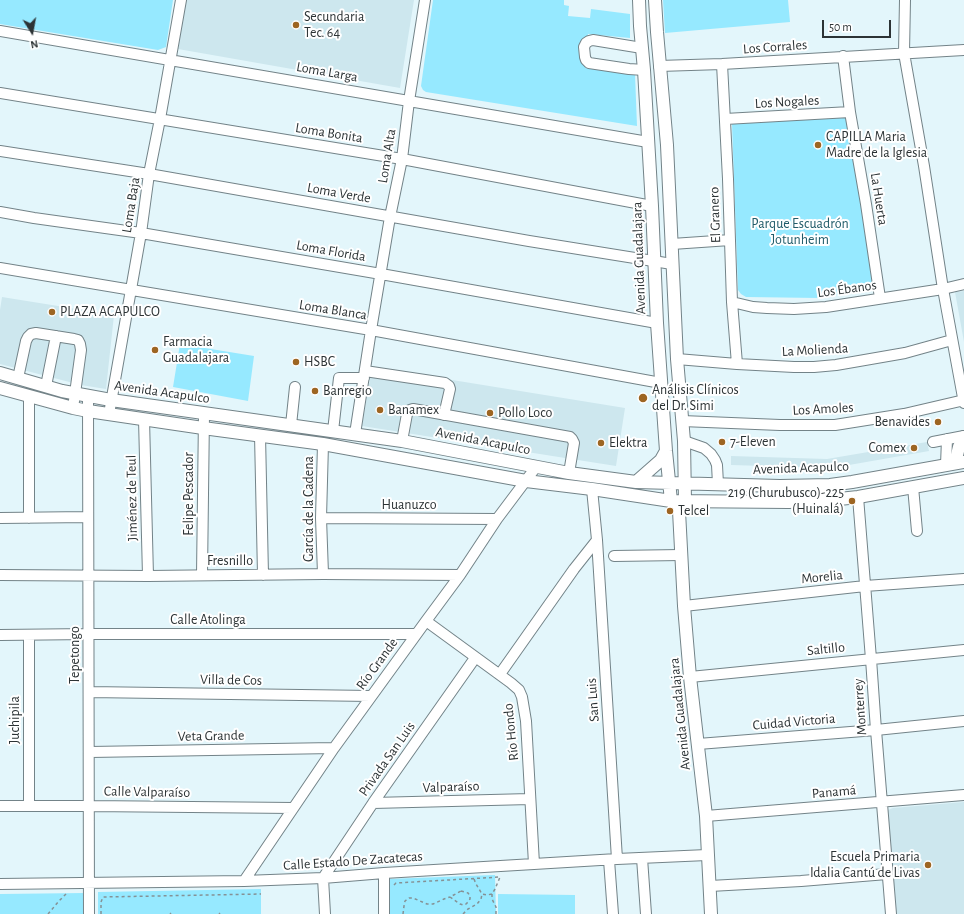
<!DOCTYPE html>
<html>
<head>
<meta charset="utf-8">
<style>
  body { margin:0 }
  #map { position:relative; width:964px; height:914px; overflow:hidden; background:#e3f6fb; font-family:"Alegreya Sans",sans-serif }
  canvas { display:block }
  .north { position:absolute; left:12px; top:12px; width:40px; height:40px; -webkit-text-stroke:3px #fff; paint-order:stroke; rotate:169deg; font-size:11px; font-weight:700; line-height:16px; text-align:center; color:#2c3335 }
  .north::after { content:''; display:block; margin:auto; width:14px; height:18px; background:#2c3335; clip-path:polygon(50% 0,100% 100%,50% 72%,0 100%) }
  .scale { position:absolute; left:822px; top:20px; width:69px; height:18px; box-sizing:border-box; border:2px solid #2c3335; border-top:0; padding-left:5px; font-size:12px; line-height:14px; white-space:nowrap; color:#2c3335; -webkit-text-stroke:3px #fff; paint-order:stroke }
</style>
</head>
<body>
<div id="map">
<canvas width="964" height="914"></canvas>
<div class="north">N</div>
<div class="scale">50 m</div>
</div>
<script>
const ctx = document.querySelector('canvas').getContext('2d');
ctx.lineJoin = 'round';
function fill(path, color) { ctx.fillStyle = color; ctx.fill(path, 'evenodd'); }
const toPath = rows => new Path2D(rows.map(r => 'M' + r).join(''));
function strokePath(path, color, width, dash) { ctx.strokeStyle = color; ctx.lineWidth = width; ctx.lineCap = dash ? 'butt' : 'round'; ctx.setLineDash(dash || []); ctx.stroke(path); }
function drawText(font, color, halo, rows, align = 'center') {
  ctx.font = font + ' "Alegreya Sans",sans-serif'; ctx.lineWidth = 4; ctx.setLineDash([]); ctx.textBaseline = 'middle'; ctx.strokeStyle = halo; ctx.fillStyle = color; for (const [text, x, y, turn = 0] of rows) {
    ctx.save(); ctx.translate(x, y); ctx.rotate((+turn || 0) * Math.PI / 180); ctx.textAlign = isNaN(turn) ? turn : align; if (halo) ctx.strokeText(text, 0, 0); ctx.fillText(text, 0, 0); ctx.restore();
  }
}
const built = toPath([
  [186,0,414,0,400,88,178,49],
  [964,291,964,342,955,292],
  [2,297,114,315,106,389,81,385,0,364,0,310],
  [372,367,625,408,616,466,362,426],
  [927,442,929,451,832,468,731,465,731,456,827,459],
  [964,802,964,914,896,914,887,815,888,810,893,808]
]);
const green = toPath([
  [0,0,173,0,166,47,158,50,0,24],
  [433,0,564,0,564,5,569,6,568,16,590,18,591,9,630,14,630,38,588,34,585,68,635,74,637,126,426,92,423,90,421,86],
  [663,0,788,0,790,22,665,33],
  [844,115,847,122,875,284,869,290,819,298,746,297,741,294,738,290,732,124,734,122],
  [180,344,254,356,248,401,173,387],
  [495,875,496,914,388,914,387,879],
  [261,889,261,914,98,914,98,892],
  [85,893,86,914,0,914,0,894],
  [498,894,575,895,575,914,498,914]
]);
const path = toPath([
  [394,885,396,883,500,877,495,889,492,894,487,895,482,894,476,884,474,879],
  [461,891,468,893,470,896,470,899,468,902,466,904,463,905,460,904,450,897,461,891],
  [492,894,492,899,496,907,496,914],
  [170,913,171,914],
  [48,914,59,901,66,894],
  [101,914,101,902,103,897,261,894],
  [219,914,220,913],
  [403,914,404,906,405,901,409,898,413,898,427,904,433,904,444,899,450,897],
  [463,914,468,909,477,904,481,899,482,894]
]);
const minor = toPath([
  [905,0,904,53,924,166,943,289,964,403],
  [0,31,648,142],
  [642,48,593,40,589,41,586,43,584,47,585,57,586,60,589,63,629,69,644,70],
  [843,56,850,112,866,204,880,298],
  [722,64,728,179,732,302,737,364],
  [659,66,722,64,964,50],
  [0,93,402,159,652,206],
  [725,119,850,112],
  [0,151,149,174,529,241,672,264],
  [0,212,34,218,141,233,381,274,657,323],
  [672,244,730,240],
  [0,268,371,330,661,383],
  [732,302,753,307,767,308,794,309,826,307,943,289,964,284],
  [677,359,737,364,794,367,814,367,836,365,905,353,952,340],
  [365,371,445,383,449,386,450,389,444,415],
  [18,378,26,341,28,337,31,334,36,333,74,339,78,340,80,344,81,350,73,408],
  [46,386,56,336],
  [88,396,89,914],
  [109,414,141,233,149,174,160,119,181,0],
  [144,419,148,576],
  [682,421,780,425,835,425,904,414,964,400],
  [291,425,295,387],
  [333,431,339,378,364,378],
  [355,434,371,330,390,217,402,159,409,101,425,0],
  [260,435,263,575],
  [402,441,407,414,410,410,413,409,570,437,572,439,574,443,569,473],
  [684,441,704,448,711,454,715,460,717,465,718,484],
  [933,442,964,436],
  [323,444,321,518,323,574],
  [946,465,947,439],
  [913,487,917,531],
  [858,497,871,659,876,730,891,914],
  [0,518,88,517],
  [29,518,29,397],
  [321,518,497,519],
  [597,540,617,859],
  [614,556,681,555],
  [0,575,148,576,323,574,460,575],
  [202,575,204,414],
  [684,606,865,586,964,579],
  [426,621,511,683,519,690,522,697,526,721,534,864],
  [0,635,89,634,416,634],
  [500,674,574,569,597,540,592,489],
  [690,677,964,650],
  [89,692,371,696],
  [698,744,876,730,964,721],
  [90,752,334,748],
  [373,803,530,799],
  [0,806,89,806,293,808],
  [29,806,29,635],
  [706,816,964,795],
  [642,858,646,914],
  [609,860,613,914],
  [384,873,384,914],
  [244,881,334,748,426,621,460,575,497,519,536,467],
  [0,884,244,881,323,878,384,873,617,859,707,855],
  [710,886,801,881,887,874],
  [325,914,323,878,373,803,475,658]
]);
const major = toPath([
  [639,0,640,26,644,70,652,206,657,323,666,451,671,501,679,511,684,606,690,677,706,816,711,914],
  [655,0,657,32,667,145,677,359,684,441,685,501,681,507],
  [0,373,62,391,111,400,402,441,569,473,636,482,780,486,830,485,852,482,964,462],
  [0,388,73,408,88,411,203,428,323,444,526,481,592,489,671,501,789,502,830,500,858,497,964,478],
  [955,463,959,447,964,437],
  [636,482,661,460,666,451]
]);
const markers = [
  [296,25,4,"#9d6522"],
  [818,145,4,"#9d6522"],
  [52,312,4,"#9d6522"],
  [155,350,4,"#9d6522"],
  [296,362,4,"#9d6522"],
  [315,391,4,"#9d6522"],
  [643,398,5,"#9d6522"],
  [380,410,4,"#9d6522"],
  [490,413,4,"#9d6522"],
  [938,422,4,"#9d6522"],
  [722,442,4,"#9d6522"],
  [601,443,4,"#9d6522"],
  [914,448,4,"#9d6522"],
  [852,501,4,"#9d6522"],
  [670,511,4,"#9d6522"],
  [928,865,4,"#9d6522"]
];
const poiNames = [
  ["Secundaria",304,17],
  ["Tec. 64",304,33],
  ["CAPILLA Maria",826,137],
  ["Madre de la Iglesia",826,153],
  ["PLAZA ACAPULCO",60,312],
  ["Farmacia",163,342],
  ["Guadalajara",163,358],
  ["HSBC",304,362],
  ["Análisis Clínicos",652,390],
  ["del Dr. Simi",652,406],
  ["Banregio",323,391],
  ["Banamex",388,410],
  ["Pollo Loco",498,413],
  ["Benavides",930,422,"right"],
  ["7-Eleven",730,442],
  ["Elektra",609,443],
  ["Comex",906,448,"right"],
  ["219 (Churubusco)-225",844,493,"right"],
  ["(Huinalá)",844,509,"right"],
  ["Telcel",678,511],
  ["Escuela Primaria",920,857,"right"],
  ["Idalia Cantú de Livas",920,873,"right"]
];
const streetNames = [
  ["Los Corrales",775,47,-4],
  ["Loma Larga",327,72,10],
  ["Los Nogales",787,102,-3],
  ["Loma Bonita",329,133,9],
  ["Loma Alta",387,156,-81],
  ["Loma Verde",339,193,10],
  ["La Huerta",879,199,81],
  ["Loma Baja",131,205,-81],
  ["El Granero",715,215,-92],
  ["Loma Florida",331,251,10],
  ["Avenida Guadalajara",639,258,-92],
  ["Los Ébanos",847,289,-8],
  ["Loma Blanca",333,310,9],
  ["La Molienda",815,350,-3],
  ["Avenida Acapulco",162,392,8],
  ["Los Amoles",823,409,-3],
  ["Avenida Acapulco",483,441,11],
  ["Avenida Acapulco",801,468,-2],
  ["Felipe Pescador",189,494,-90],
  ["Jiménez de Teul",132,498,-91],
  ["Huanuzco",409,505],
  ["García de la Cadena",309,509,-90],
  ["Fresnillo",230,561],
  ["Morelia",822,577,-6],
  ["Calle Atolinga",208,620],
  ["Saltillo",826,649,-6],
  ["Tepetongo",75,655,-90],
  ["Río Grande",377,664,-54],
  ["Villa de Cos",231,680,1],
  ["San Luis",593,700,-94],
  ["Monterrey",860,707,-94],
  ["Avenida Guadalajara",680,714,-96],
  ["Juchipila",15,720,-90],
  ["Cuidad Victoria",794,722,-5],
  ["Río Hondo",511,732,-96],
  ["Veta Grande",211,736,-1],
  ["Privada San Luis",387,759,-55],
  ["Valparaíso",451,787,-2],
  ["Calle Valparaíso",147,792,1],
  ["Panamá",834,792,-5],
  ["Calle Estado De Zacatecas",353,861,-4]
];
const parkNames = [
  ["Parque Escuadrón",800,224],
  ["Jotunheim",800,240]
];
fill(built, '#cde7ee');
fill(green, '#96e9ff');
strokePath(minor, '#738388', 12);
strokePath(major, '#738388', 14);
strokePath(path, '#859195', 1.5, [3, 3]);
strokePath(minor, '#fff', 10);
strokePath(major, '#fff', 12);
for (const [x, y, r, color] of markers) { const dot = new Path2D(); dot.arc(x, y, r, 0, 2 * Math.PI); ctx.fillStyle = color; ctx.fill(dot); strokePath(dot, '#fff', 1.5); }
drawText('14px', '#2c3335', '#fff', poiNames, 'left');
drawText('14px', '#2c3335', '#fff', streetNames);
drawText('14px', '#215c6a', '#fff', parkNames);
</script>
</body>
</html>
